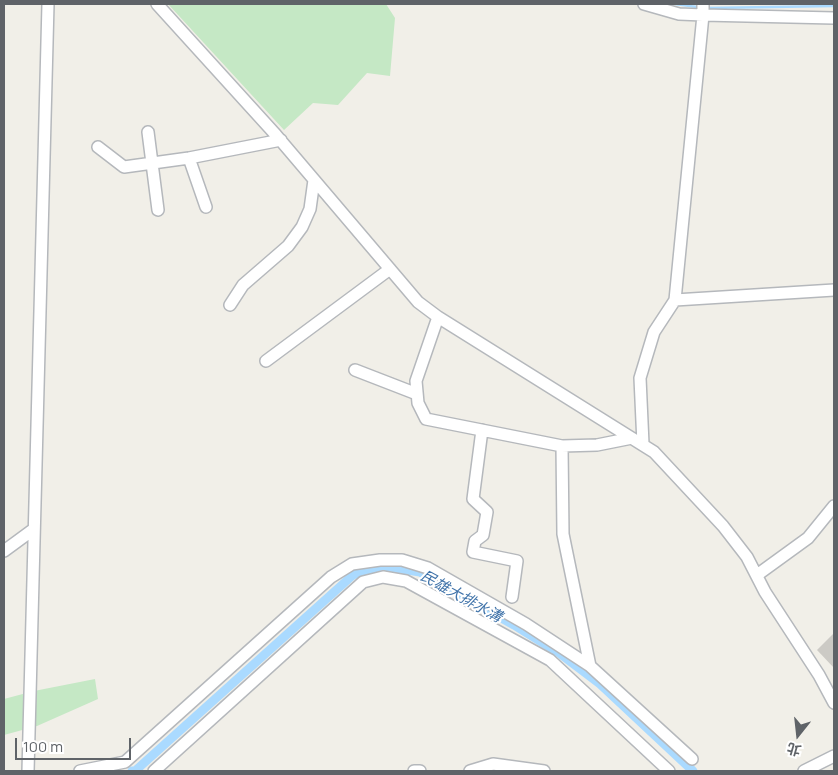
<!DOCTYPE html>
<html>
<head>
<meta charset="utf-8">
<style>
  body { margin:0 }
  #map { position:relative; width:838px; height:775px; overflow:hidden; background:#f1efe8; font-family:Manrope,"Noto Sans TC",sans-serif }
  canvas { display:block }
  .frame { position:absolute; inset:0; border:5px solid #5f6368; pointer-events:none }
  .north { position:absolute; left:773px; top:710px; width:50px; height:50px; -webkit-text-stroke:4px #fff; paint-order:stroke; rotate:196deg; font-size:14px; font-weight:700; line-height:20px; text-align:center; color:#5f6368 }
  .north::after { content:''; display:block; margin:auto; width:18px; height:22px; background:#5f6368; clip-path:polygon(50% 0,100% 100%,50% 72%,0 100%) }
  .scale { position:absolute; left:15px; top:738px; width:116px; height:22px; box-sizing:border-box; border:2px solid #5f6368; border-top:0; padding-left:6px; font-size:15px; line-height:18px; white-space:nowrap; color:#5f6368; -webkit-text-stroke:4px #fff; paint-order:stroke }
</style>
</head>
<body>
<div id="map">
<canvas width="838" height="775"></canvas>
<div class="frame"></div>
<div class="north">北</div>
<div class="scale">100 m</div>
</div>
<script>
const ctx = document.querySelector('canvas').getContext('2d');
ctx.lineJoin = 'round';
function fill(path, color) { ctx.fillStyle = color; ctx.fill(path, 'evenodd'); }
const toPath = rows => new Path2D(rows.map(r => 'M' + r).join(''));
function strokePath(path, color, width, dash) { ctx.strokeStyle = color; ctx.lineWidth = width; ctx.lineCap = dash ? 'butt' : 'round'; ctx.setLineDash(dash || []); ctx.stroke(path); }
function drawText(font, color, halo, rows, align = 'center') {
  ctx.font = font + ' Manrope,"Noto Sans TC",sans-serif'; ctx.lineWidth = 4; ctx.setLineDash([]); ctx.textBaseline = 'middle'; ctx.strokeStyle = halo; ctx.fillStyle = color; for (const [text, x, y, turn = 0] of rows) {
    ctx.save(); ctx.translate(x, y); ctx.rotate((+turn || 0) * Math.PI / 180); ctx.textAlign = isNaN(turn) ? turn : align; if (halo) ctx.strokeText(text, 0, 0); ctx.fillText(text, 0, 0); ctx.restore();
  }
}
const green = toPath([
  [168,4,386,4,395,18,390,76,367,73,338,105,313,103,284,130],
  [95,679,98,699,37,726,4,735,4,699,34,691]
]);
const stream = toPath([
  [675,4,697,7],
  [709,8,834,6]
]);
const canal = toPath([
  [132,771,135,771,353,575,381,566,420,572,514,625,559,653,600,684,693,771]
]);
const building = toPath([
  [834,633,834,668,817,650]
]);
const minor = toPath([
  [157,4,276,135,418,302,438,317,654,452,723,526,747,557,765,592,819,675,834,703],
  [644,4,679,14,703,15,703,4],
  [148,132,158,210],
  [98,147,124,167,189,158,281,140],
  [189,158,206,207],
  [675,300,834,290],
  [230,305,243,285,288,246,302,227,310,209,314,180],
  [438,317,416,381,418,403,426,419,562,446,597,445,632,438],
  [266,361,390,269],
  [355,370,417,394],
  [482,430,473,499,487,512,483,535,475,541,473,552,517,561,512,597],
  [643,444,640,378,654,332,675,300,703,15,834,18],
  [562,446,563,534,590,666,692,759],
  [4,551,34,529],
  [757,575,808,538,834,506],
  [28,771,48,4],
  [80,771,125,762,331,577,352,564,380,560,402,560,428,568,526,624,590,666],
  [154,771,363,582,383,577,406,581,550,660,669,771],
  [414,771,420,771],
  [470,771,493,764,544,771],
  [804,771,834,756]
]);
const waterNames = [
  ["民雄大排水溝",461,597,29]
];
fill(green, '#c5e8c5');
strokePath(stream, '#aadaff', 2.5);
strokePath(canal, '#aadaff', 9);
fill(building, '#cccac5');
strokePath(minor, '#b5b8bc', 14);
strokePath(minor, '#fff', 11);
drawText('italic 15px', '#4174aa', '#fff', waterNames);
</script>
</body>
</html>
